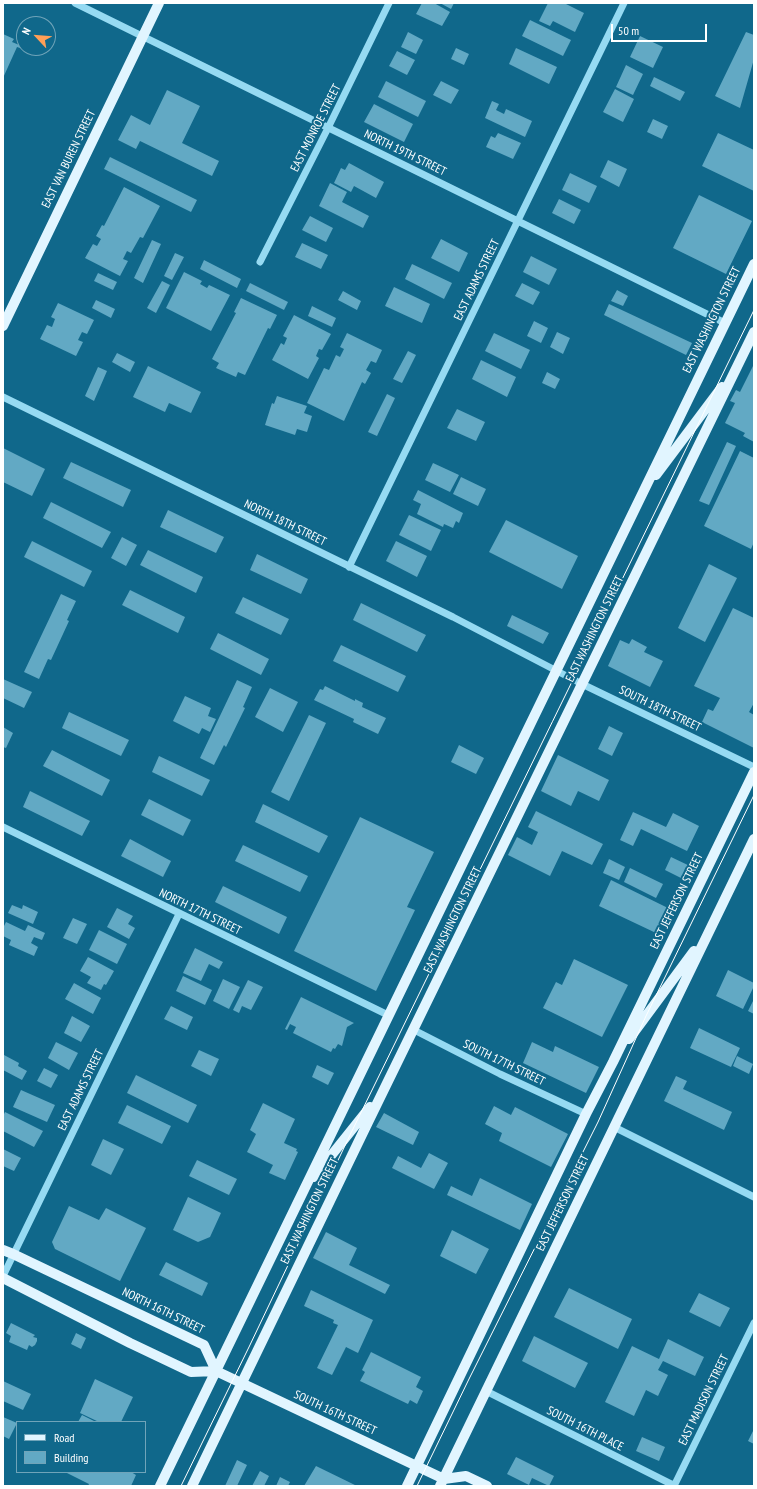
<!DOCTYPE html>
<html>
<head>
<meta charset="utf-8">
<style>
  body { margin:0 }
  #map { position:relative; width:757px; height:1489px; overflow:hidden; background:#10688b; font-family:"PT Sans Narrow",sans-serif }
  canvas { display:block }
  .frame { position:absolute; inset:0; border:4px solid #fff; pointer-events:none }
  .legend { position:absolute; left:16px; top:1421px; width:130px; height:52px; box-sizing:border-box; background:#10688b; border:1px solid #70a4b9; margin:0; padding:5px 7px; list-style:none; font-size:12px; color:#fff }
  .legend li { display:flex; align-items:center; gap:8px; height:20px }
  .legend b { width:20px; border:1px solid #70a4b9 }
  .north { position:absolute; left:16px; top:16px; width:40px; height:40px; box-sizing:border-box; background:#10688b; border:1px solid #70a4b9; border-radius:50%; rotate:296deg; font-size:11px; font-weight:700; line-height:16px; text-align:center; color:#fff }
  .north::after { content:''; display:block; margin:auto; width:14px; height:18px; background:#ff9f57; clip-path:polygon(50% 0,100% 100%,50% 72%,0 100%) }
  .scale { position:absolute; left:611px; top:24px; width:96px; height:18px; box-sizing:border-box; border:2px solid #fff; border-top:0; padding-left:5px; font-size:12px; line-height:14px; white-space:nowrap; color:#fff; -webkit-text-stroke:3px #10688b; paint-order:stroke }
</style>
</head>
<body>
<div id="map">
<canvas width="757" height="1489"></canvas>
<div class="frame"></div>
<ul class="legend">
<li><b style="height:5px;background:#e1f5ff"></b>Road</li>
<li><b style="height:11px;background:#62a9c4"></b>Building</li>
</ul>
<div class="north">N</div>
<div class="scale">50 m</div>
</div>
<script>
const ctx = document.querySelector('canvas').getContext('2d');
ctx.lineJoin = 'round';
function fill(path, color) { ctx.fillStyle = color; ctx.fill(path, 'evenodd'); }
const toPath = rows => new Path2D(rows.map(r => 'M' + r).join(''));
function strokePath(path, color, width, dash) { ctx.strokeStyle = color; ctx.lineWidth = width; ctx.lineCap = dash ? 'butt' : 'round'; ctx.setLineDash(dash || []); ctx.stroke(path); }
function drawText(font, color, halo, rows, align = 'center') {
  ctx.font = font + ' "PT Sans Narrow",sans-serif'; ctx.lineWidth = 4; ctx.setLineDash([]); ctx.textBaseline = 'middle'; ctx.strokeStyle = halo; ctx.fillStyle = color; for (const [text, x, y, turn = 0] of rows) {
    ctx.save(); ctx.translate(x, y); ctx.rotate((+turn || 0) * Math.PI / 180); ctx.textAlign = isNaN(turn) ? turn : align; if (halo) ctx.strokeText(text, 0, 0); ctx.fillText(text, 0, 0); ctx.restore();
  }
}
const building = toPath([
  [422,3,434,3,450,12,442,26,416,14],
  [440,3,454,3,451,9],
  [548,3,564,3,584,13,575,32,553,21,550,26,539,21],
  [530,20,571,40,563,56,522,36],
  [408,32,423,40,416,54,401,47],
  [746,32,754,35,754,59,740,108,715,96],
  [3,34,14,39,12,42,24,47,23,49,17,47,3,78],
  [640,36,663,47,653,68,630,57],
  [456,48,469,54,464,65,451,59],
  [516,48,557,67,549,84,509,64],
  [397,51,415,60,407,75,389,66],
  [626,65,643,74,633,95,616,87],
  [654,77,685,92,680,101,650,86],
  [386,81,426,101,418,117,378,97],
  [441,81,459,90,451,104,433,95],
  [615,89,634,99,623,122,603,112],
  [167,90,200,106,182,143,219,161,212,176,140,141,136,149,118,140,131,115,150,125],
  [492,101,499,104,496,110,504,114,506,109,532,121,525,137,485,118],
  [374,104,413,124,404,142,364,122],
  [653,119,668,126,662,139,647,132],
  [498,133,521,143,513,159,486,147,491,136,495,138],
  [718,133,754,150,754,191,702,166],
  [110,157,197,200,191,212,104,169],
  [608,160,627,169,619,187,600,177],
  [349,163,384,182,376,198,354,186,351,192,334,183,341,168,345,170],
  [570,173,597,186,589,203,562,190],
  [330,183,347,192,342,202,369,216,363,228,319,206],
  [124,187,160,206,143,238,140,237,131,253,127,251,123,259,128,261,120,276,85,258,93,244,97,246,101,239,96,236,102,225,104,226],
  [699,195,752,221,726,274,673,248],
  [559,199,581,210,574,224,552,213],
  [310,216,333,228,326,242,302,230],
  [441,239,468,253,459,272,431,258],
  [152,240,161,244,143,283,134,278],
  [302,243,328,255,321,269,295,257],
  [175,253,184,257,172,280,164,276],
  [531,256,557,269,549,285,523,272],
  [204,260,241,279,237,288,200,269],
  [412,264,452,283,444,299,405,279],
  [184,272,202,281,200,284,207,288,209,285,230,295,211,331,166,308],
  [98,273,117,282,113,290,94,281],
  [162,281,170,285,156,313,147,308],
  [250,283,288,302,284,310,246,291],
  [522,283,540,292,533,305,515,296],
  [394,287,430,304,422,323,385,306],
  [617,290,628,296,623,306,611,301],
  [343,291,361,301,357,310,338,300],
  [241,298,277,315,270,329,268,328,245,375,238,372,236,377,216,368,219,363,212,359,236,313,234,312],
  [96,300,115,309,111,318,92,308],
  [58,303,94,320,87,334,82,332,78,340,83,342,76,356,40,339,47,325,52,327,55,319,51,317],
  [609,304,692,343,686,355,604,315],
  [312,306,336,318,332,327,308,316],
  [294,315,331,334,322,350,319,349,316,356,319,358,308,379,272,360,281,343,284,345,287,338,283,336],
  [534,321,548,328,541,343,527,336],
  [557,332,570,338,563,354,550,347],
  [347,333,382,350,376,363,371,361,366,370,371,373,365,384,362,382,344,421,307,403,324,368,329,370,336,355,340,357,344,349,340,347],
  [494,333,530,350,521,369,485,351],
  [408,351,416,355,402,383,393,379],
  [117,353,135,362,130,372,112,362],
  [481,360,516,377,507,397,472,379],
  [754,364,754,442,743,436,745,433,725,423,735,403,730,401,736,390,740,392],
  [148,366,201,392,191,413,169,403,165,412,133,397],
  [98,367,107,371,94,401,85,396],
  [547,372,560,379,555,389,542,383],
  [387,394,395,398,377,436,368,432],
  [277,396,307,406,304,413,312,416,307,432,297,429,295,435,265,425,272,403,274,404],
  [457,409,485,422,476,441,447,428],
  [727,442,736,446,709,505,699,501],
  [3,448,45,469,32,496,3,482],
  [740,451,754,458,754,542,751,549,704,526],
  [71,462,131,490,123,507,63,478],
  [433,463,459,475,450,492,425,480],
  [461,477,486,489,478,506,453,494],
  [418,490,463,513,459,523,456,521,453,528,444,524,443,527,417,514,421,504,413,500],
  [51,502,111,532,102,548,43,518],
  [168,510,224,537,216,553,160,527],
  [409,515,441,530,431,551,399,535],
  [506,520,578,556,562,589,489,552],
  [122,537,137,545,126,566,111,558],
  [32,541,92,571,84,587,24,557],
  [396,541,427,556,417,577,386,561],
  [148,550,203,577,196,593,140,565],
  [257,554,308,579,301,594,250,570],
  [709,564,737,578,705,642,678,628],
  [130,590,185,617,178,633,122,605],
  [61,594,76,601,67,620,69,621,51,660,48,659,39,679,24,672],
  [243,597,289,619,281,635,235,613],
  [361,603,426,635,417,652,353,620],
  [733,608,754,618,754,703,749,712,754,715,754,748,702,722,708,709,713,711,720,698,694,686],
  [512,615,549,633,543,644,507,626],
  [218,633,269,659,261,675,210,649],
  [632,639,647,647,644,652,663,661,650,687,608,666,620,640,629,644],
  [341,645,406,676,398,692,333,661],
  [3,679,32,692,24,708,3,698],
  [237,680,252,687,243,707,245,708,226,747,224,745,214,765,200,758],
  [325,686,355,701,355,699,363,703,362,707,386,718,378,734,353,722,354,719,314,700,320,689,323,690],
  [270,688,298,702,283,732,255,717],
  [185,696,211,708,208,716,216,719,210,732,202,728,199,734,173,721],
  [69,712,129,740,121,756,62,728],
  [309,715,326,723,289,801,271,792],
  [609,726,623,733,612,756,598,749],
  [3,727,13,733,6,748,3,747],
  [459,745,484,758,476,774,451,762],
  [52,750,110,780,102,796,43,766],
  [558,755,609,780,599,801,578,791,571,806,541,791],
  [159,756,210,780,202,796,152,772],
  [30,791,90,821,82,836,23,807],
  [149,799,191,820,183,836,141,815],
  [263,804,328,836,319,853,255,822],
  [536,811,603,844,592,865,562,851,550,876,508,855,517,837,532,845,538,832,528,827],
  [633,812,666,827,673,813,699,826,687,851,641,829,633,846,620,840],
  [360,817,434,852,407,907,415,910,376,991,294,951],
  [130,839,171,861,163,877,121,856],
  [243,845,308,876,300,892,235,861],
  [671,857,692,867,685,880,665,870],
  [609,859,625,867,619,880,603,873],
  [630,868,663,884,656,898,624,882],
  [611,880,668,908,656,933,599,906],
  [223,886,287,917,279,934,215,902],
  [12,905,22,909,23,905,38,912,33,924,8,913],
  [117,908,133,916,128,924,135,928,129,939,107,927],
  [73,918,87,924,77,944,63,938],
  [6,922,25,931,28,925,45,933,42,940,34,937,31,943,38,947,34,956,9,945,11,940,3,936,3,928],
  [99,930,127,944,117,964,89,950],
  [195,948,223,962,219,969,209,964,201,981,183,973],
  [88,957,114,971,106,985,104,984,101,990,87,983,91,977,80,971],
  [574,959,628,985,602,1037,543,1008,556,982,562,985],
  [728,970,754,983,754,986,743,1009,716,996],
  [183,976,212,990,205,1005,176,991],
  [223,979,240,987,229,1009,213,1001],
  [248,980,263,987,251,1010,242,1006,239,1013,233,1010],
  [74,983,101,998,93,1014,65,999],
  [301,997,354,1023,347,1027,342,1046,338,1044,335,1049,333,1048,331,1052,293,1033,296,1027,290,1024,287,1030,285,1029],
  [754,999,754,1014,748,1011],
  [171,1006,193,1017,187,1030,164,1019],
  [72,1016,90,1026,81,1042,64,1033],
  [699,1028,740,1048,731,1067,690,1048],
  [56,1042,78,1053,69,1070,48,1058],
  [532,1042,553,1052,555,1046,599,1067,586,1093,523,1063],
  [199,1050,219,1059,211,1076,191,1066],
  [4,1055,19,1063,18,1066,27,1071,22,1080,3,1070,3,1058],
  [737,1056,753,1064,749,1074,733,1066],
  [317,1065,334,1073,328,1085,312,1077],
  [44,1068,58,1075,51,1088,37,1081],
  [136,1075,197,1105,188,1123,127,1093],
  [676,1076,687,1081,683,1089,732,1112,724,1130,664,1101],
  [21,1090,55,1105,47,1122,13,1107],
  [263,1103,295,1119,284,1143,297,1149,296,1151,298,1152,285,1180,269,1173,273,1165,247,1152,256,1134,250,1130],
  [127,1105,171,1126,162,1144,118,1123],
  [494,1106,511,1115,515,1107,568,1134,551,1167,499,1141,502,1133,485,1124],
  [5,1112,43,1131,34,1147,3,1131,3,1116],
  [384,1113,419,1132,413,1145,376,1127],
  [103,1139,124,1149,111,1175,91,1165],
  [3,1149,21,1158,14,1171,3,1166],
  [429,1153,448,1163,434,1189,392,1168,398,1156,421,1168],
  [197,1160,237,1179,229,1195,189,1176],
  [480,1178,532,1204,520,1230,447,1195,451,1186,472,1196],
  [188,1197,221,1213,210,1237,198,1242,173,1230],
  [69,1206,99,1220,106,1208,146,1228,120,1281,55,1249,52,1242],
  [452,1230,489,1249,476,1274,440,1256],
  [326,1232,357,1248,349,1265,390,1285,385,1294,313,1258],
  [166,1262,208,1283,202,1296,159,1275],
  [569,1288,632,1319,618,1349,554,1317],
  [311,1290,373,1320,358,1353,346,1347,332,1375,317,1368,338,1325,333,1323,334,1320,304,1306],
  [699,1293,730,1308,720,1327,689,1312],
  [11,1323,35,1335,33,1337,37,1338,37,1341,35,1345,32,1347,29,1345,27,1350,9,1342,11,1336,6,1333],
  [76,1333,86,1338,81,1349,71,1344],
  [534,1336,588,1363,575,1388,522,1361],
  [668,1339,704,1357,695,1376,663,1361,658,1370,668,1375,658,1396,646,1390,634,1416,605,1402,632,1346,659,1359],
  [371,1352,421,1377,416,1387,423,1391,417,1404,410,1400,408,1404,360,1381,365,1372,362,1370],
  [95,1379,133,1397,121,1422,99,1422,80,1413],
  [3,1381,31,1394,23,1410,3,1401],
  [82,1415,96,1422,78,1422],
  [3,1417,17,1423,9,1439,3,1436],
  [754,1429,754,1444,748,1441],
  [642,1437,665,1447,659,1461,636,1451],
  [516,1457,554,1476,549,1486,532,1478,529,1485,507,1474],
  [237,1460,247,1465,237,1486,225,1486],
  [316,1466,357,1486,304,1486],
  [260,1471,269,1476,264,1486,252,1486],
  [65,1472,131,1472,136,1475,131,1486,88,1486,89,1484],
  [280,1477,290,1482,288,1486,276,1486]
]);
const minor = toPath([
  [75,3,725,323],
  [260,262,328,128,389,3],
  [3,397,453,617,582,684,754,767],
  [349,567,624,3],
  [3,827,388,1015],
  [414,1030,500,1074,586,1114],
  [614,1127,754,1197],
  [3,1276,179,914],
  [486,1391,675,1486],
  [674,1486,754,1323]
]);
const major = toPath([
  [3,326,159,3],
  [656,475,722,387],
  [629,1039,694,951],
  [314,1177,370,1107],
  [3,1250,13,1254,204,1345,216,1371],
  [3,1278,130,1343,191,1372,216,1371],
  [216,1371,444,1479,466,1476,487,1486],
  [160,1486,754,264],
  [192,1486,371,1116,754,332],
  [407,1486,586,1114,613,1062,754,772],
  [440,1486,754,839]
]);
const tram = toPath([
  [181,1486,249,1347,351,1133,754,310],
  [417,1486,469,1379,598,1122,646,1016,754,795]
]);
const streetNames = [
  ["EAST MONROE STREET",316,128,-63],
  ["NORTH 19TH STREET",405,153,26],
  ["EAST VAN BUREN STREET",69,159,-64],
  ["EAST ADAMS STREET",477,280,-64],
  ["EAST WASHINGTON STREET",712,320,-64],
  ["NORTH 18TH STREET",285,523,26],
  ["EAST WASHINGTON STREET",595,629,-64],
  ["SOUTH 18TH STREET",660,709,26],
  ["EAST JEFFERSON STREET",677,901,-64],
  ["NORTH 17TH STREET",200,912,26],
  ["EAST WASHINGTON STREET",453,920,-64],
  ["SOUTH 17TH STREET",504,1063,26],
  ["EAST ADAMS STREET",81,1090,-64],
  ["EAST JEFFERSON STREET",563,1203,-64],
  ["EAST WASHINGTON STREET",310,1211,-64],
  ["NORTH 16TH STREET",163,1311,26],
  ["EAST MADISON STREET",704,1400,-64],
  ["SOUTH 16TH STREET",335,1413,25],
  ["SOUTH 16TH PLACE",585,1429,27]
];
fill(building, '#62a9c4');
strokePath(minor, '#96daf2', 7);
strokePath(major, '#e1f5ff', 10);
strokePath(tram, '#fff', 1);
drawText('12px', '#fff', '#10688b', streetNames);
</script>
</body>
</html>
